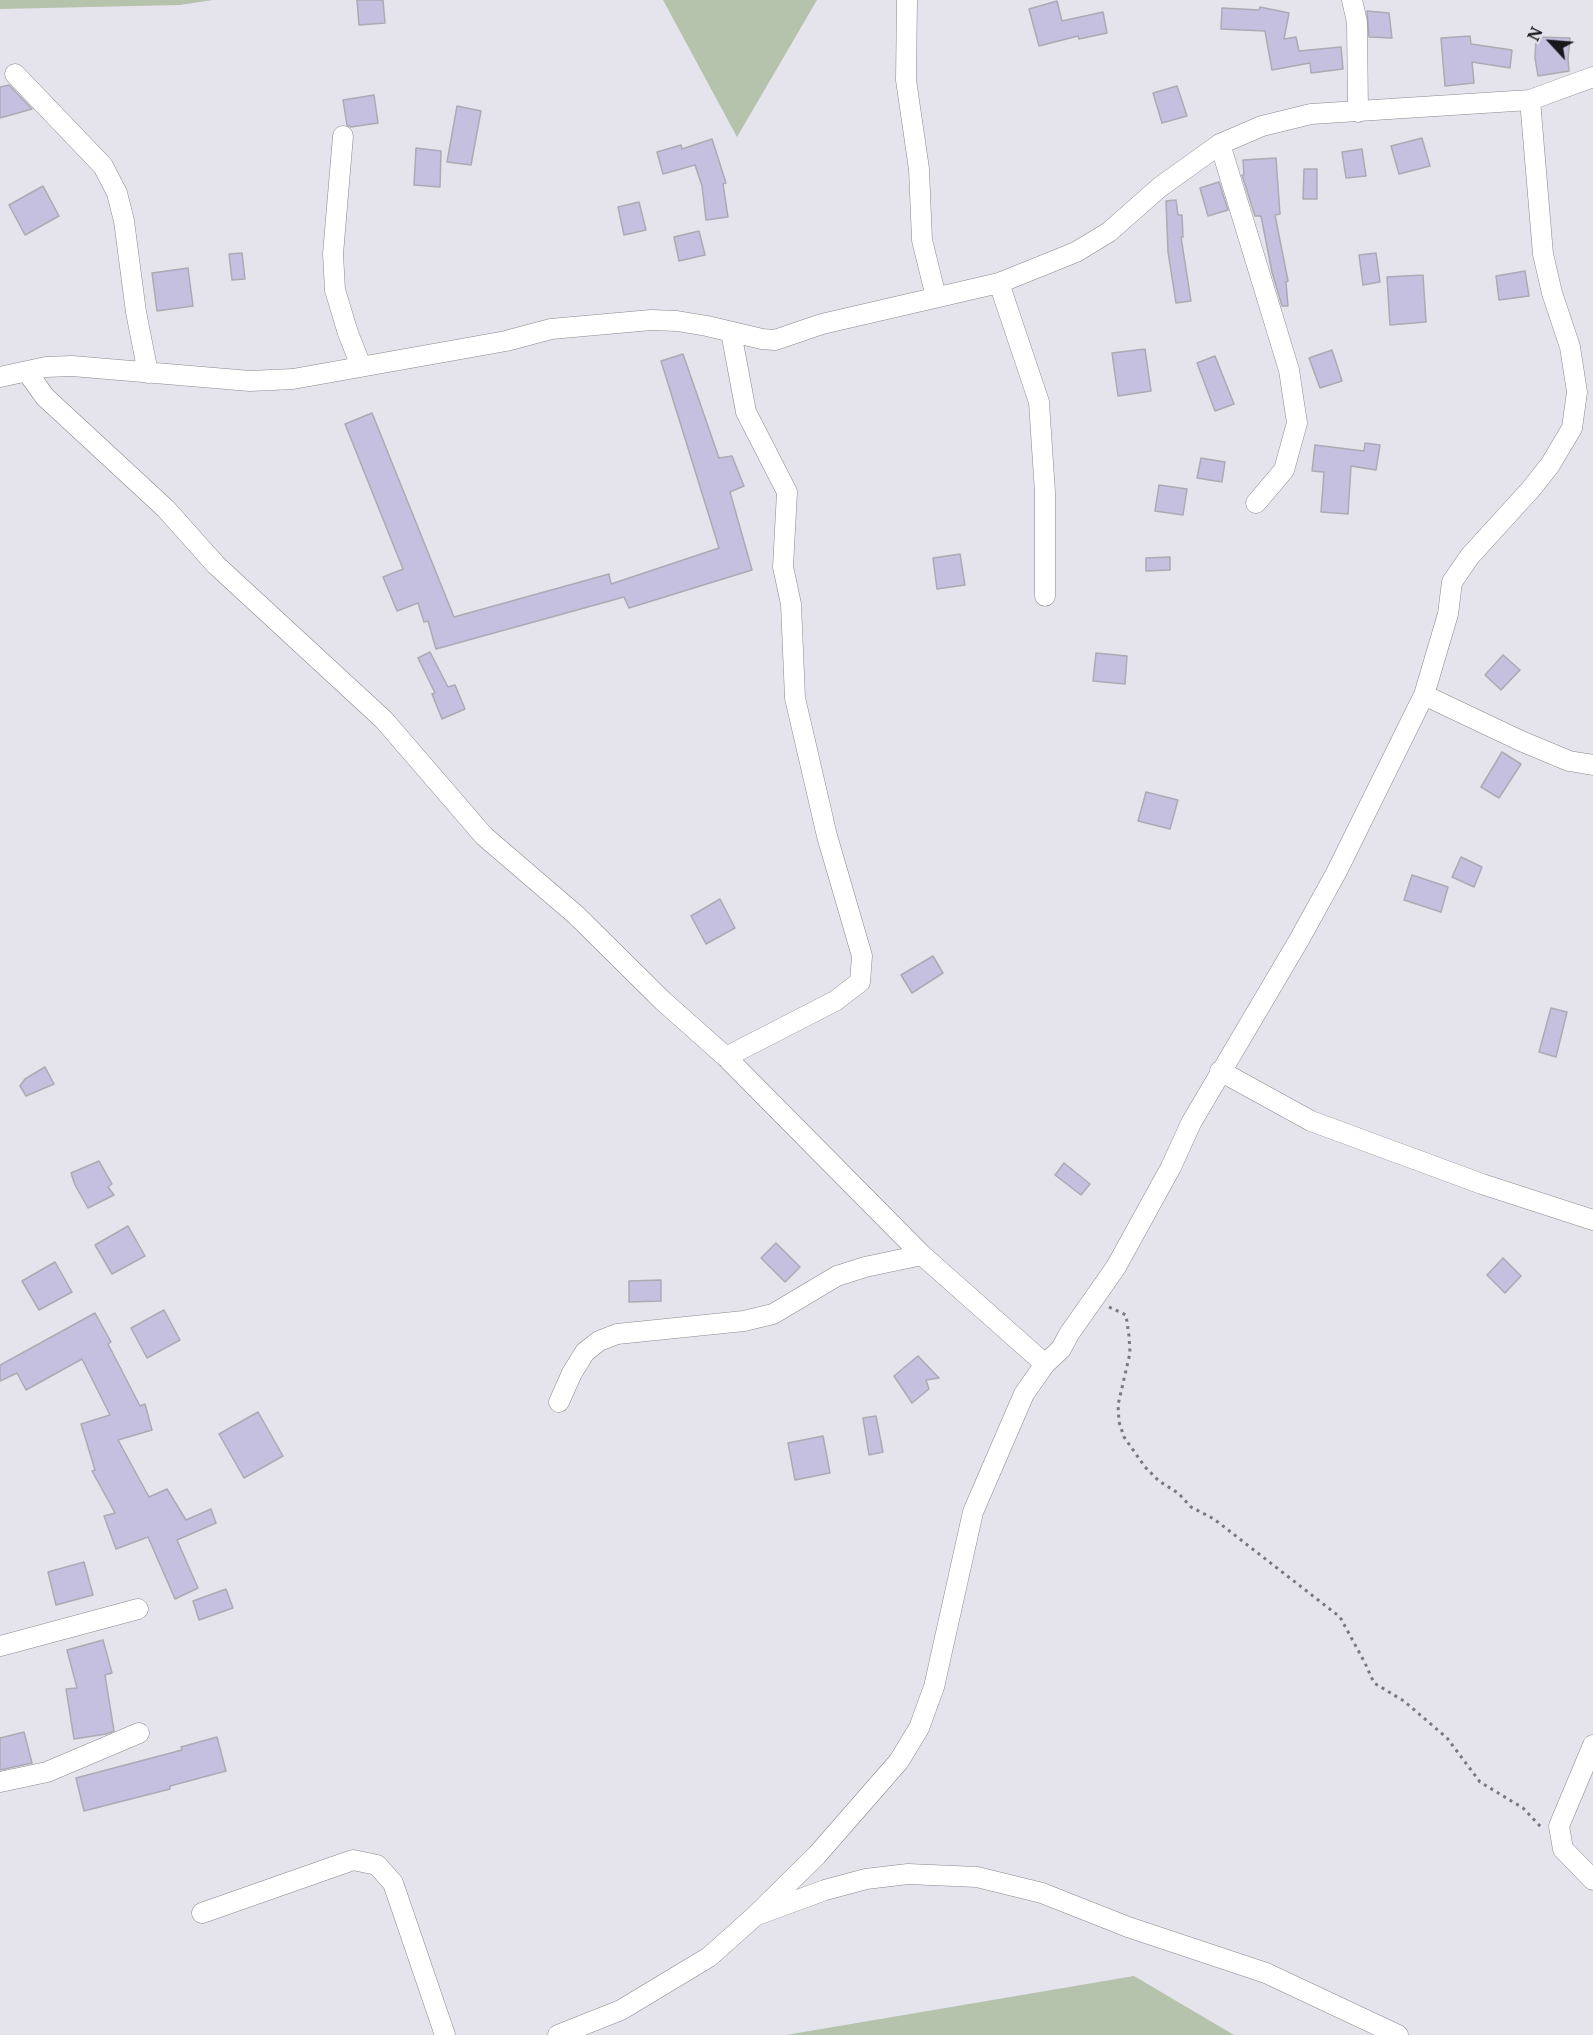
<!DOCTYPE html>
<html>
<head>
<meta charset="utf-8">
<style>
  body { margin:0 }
  #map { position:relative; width:1593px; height:2035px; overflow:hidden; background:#e5e4ec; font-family:Merriweather,serif }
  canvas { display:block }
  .north { position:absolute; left:1521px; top:12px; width:60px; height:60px; -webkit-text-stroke:4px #e5e4ec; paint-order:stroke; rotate:296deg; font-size:16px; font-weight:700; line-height:24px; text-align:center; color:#18171a }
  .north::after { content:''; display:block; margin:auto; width:21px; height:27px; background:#18171a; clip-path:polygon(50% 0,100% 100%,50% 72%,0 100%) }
</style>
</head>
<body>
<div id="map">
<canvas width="1593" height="2035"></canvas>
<div class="north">N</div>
</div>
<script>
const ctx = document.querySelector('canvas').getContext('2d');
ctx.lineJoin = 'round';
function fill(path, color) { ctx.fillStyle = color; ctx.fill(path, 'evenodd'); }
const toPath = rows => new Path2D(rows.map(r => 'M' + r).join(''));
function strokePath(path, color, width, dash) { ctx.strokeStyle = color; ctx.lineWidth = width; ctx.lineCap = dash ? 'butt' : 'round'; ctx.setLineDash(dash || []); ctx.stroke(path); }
const green = toPath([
  [0,0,213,0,180,5,0,9],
  [663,0,817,0,737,137],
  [1134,1976,1234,2035,786,2035]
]);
const building = toPath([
  [357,0,383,0,385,23,359,25,357,0],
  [1057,1,1062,21,1103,12,1107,33,1079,39,1078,36,1039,46,1029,9,1057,1],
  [1260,7,1289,13,1284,39,1296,37,1299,51,1341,47,1343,69,1311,73,1310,63,1272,70,1265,31,1221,29,1222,8,1259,10,1260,7],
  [1367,11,1389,13,1392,38,1369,37,1367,11],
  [1470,36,1471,44,1512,50,1510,68,1472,62,1474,83,1445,86,1441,38,1470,36],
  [1536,37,1570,38,1568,59,1569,71,1538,76,1535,58,1536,37],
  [9,85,32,109,0,118,0,87,9,85],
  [1177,86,1187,116,1162,123,1153,93,1177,86],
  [374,95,378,123,351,127,347,125,343,100,374,95],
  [457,106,481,111,471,165,447,162,457,106],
  [1422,138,1430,166,1399,174,1391,146,1422,138],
  [712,139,726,183,723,184,728,217,706,220,702,186,695,165,663,174,657,152,681,145,682,149,712,139],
  [416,148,441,151,440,187,414,185,416,148],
  [1362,149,1366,176,1346,178,1342,152,1362,149],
  [1276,158,1280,214,1275,215,1288,281,1286,282,1288,306,1282,306,1272,272,1261,216,1255,216,1242,175,1244,175,1243,160,1276,158],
  [1304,169,1317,169,1317,199,1303,199,1304,169],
  [1219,182,1228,210,1208,216,1200,188,1219,182],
  [43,186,59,216,25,235,9,205,43,186],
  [1176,200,1178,215,1182,215,1183,237,1181,237,1191,301,1176,303,1168,252,1166,201,1176,200],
  [639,202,646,230,624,235,618,207,639,202],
  [699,231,705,255,679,261,674,237,699,231],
  [242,253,245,279,232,280,229,254,242,253],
  [1376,253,1380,282,1363,285,1359,255,1376,253],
  [188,268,193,306,157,311,152,273,188,268],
  [1525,271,1529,296,1499,300,1496,276,1525,271],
  [1423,275,1426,322,1390,325,1387,277,1423,275],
  [1145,349,1151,391,1118,396,1112,353,1145,349],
  [1332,350,1342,381,1320,388,1309,358,1332,350],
  [683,354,719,458,732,456,744,486,730,492,752,570,629,608,624,597,436,649,428,621,424,622,418,603,397,611,383,577,403,569,345,424,372,413,454,617,609,574,611,584,719,548,661,361,683,354],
  [1215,356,1234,404,1215,411,1197,363,1215,356],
  [1365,443,1380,445,1376,470,1351,466,1348,514,1321,512,1324,472,1312,471,1315,445,1364,451,1365,443],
  [1201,458,1225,462,1222,482,1197,478,1201,458],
  [1159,485,1187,489,1183,515,1155,511,1159,485],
  [960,554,965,585,937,589,933,558,960,554],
  [1170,557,1170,570,1146,571,1146,558,1170,557],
  [430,652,448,687,455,685,465,709,442,719,432,694,435,693,418,658,430,652],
  [1096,653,1127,656,1125,684,1093,681,1096,653],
  [1503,655,1520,670,1501,690,1485,675,1503,655],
  [1502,752,1521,764,1499,798,1481,787,1502,752],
  [1146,792,1178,800,1170,829,1138,821,1146,792],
  [1461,857,1482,867,1474,887,1452,877,1461,857],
  [1412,875,1448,887,1441,912,1404,900,1412,875],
  [720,899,735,928,706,944,691,916,720,899],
  [933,956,943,973,912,993,901,975,933,956],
  [1551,1008,1567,1012,1556,1057,1539,1052,1551,1008],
  [45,1067,54,1084,26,1096,20,1086,25,1079,45,1067],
  [99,1161,112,1184,108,1187,114,1195,88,1208,75,1185,71,1173,99,1161],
  [1064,1163,1090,1184,1081,1195,1055,1175,1064,1163],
  [128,1226,145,1256,112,1274,95,1245,128,1226],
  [776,1243,800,1267,785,1282,761,1258,776,1243],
  [1503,1258,1521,1276,1505,1293,1487,1275,1503,1258],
  [55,1262,72,1292,39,1310,22,1281,55,1262],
  [661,1280,661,1301,629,1302,629,1281,661,1280],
  [164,1310,180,1340,147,1358,131,1328,164,1310],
  [95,1313,111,1342,108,1344,140,1406,145,1404,152,1430,118,1440,149,1497,167,1489,186,1520,211,1509,216,1523,177,1540,198,1588,175,1599,148,1537,116,1549,104,1516,115,1513,92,1471,95,1470,81,1424,110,1415,82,1359,26,1390,17,1373,0,1381,0,1365,95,1313],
  [918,1356,939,1378,926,1380,929,1389,912,1403,894,1376,918,1356],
  [258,1412,283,1456,244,1478,219,1434,258,1412],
  [876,1416,883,1452,869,1455,863,1418,876,1416],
  [823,1436,830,1473,795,1480,788,1443,823,1436],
  [84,1562,93,1595,56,1605,48,1572,84,1562],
  [226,1589,233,1608,199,1620,193,1601,226,1589],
  [103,1640,112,1673,105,1675,114,1731,106,1734,74,1739,66,1689,77,1688,67,1650,103,1640],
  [24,1732,32,1763,0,1770,0,1738,24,1732],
  [217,1737,226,1771,170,1786,170,1789,84,1811,76,1778,182,1750,181,1747,217,1737]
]);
const path = toPath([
  [1109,1307,1126,1315,1129,1336,1130,1353,1118,1405,1119,1422,1124,1437,1145,1467,1159,1481,1178,1493,1191,1507,1214,1519,1340,1617,1365,1663,1374,1683,1404,1701,1447,1738,1480,1782,1523,1808,1541,1827]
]);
const minor = toPath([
  [907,0,906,80,919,169,922,240,936,297],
  [1352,0,1357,22,1358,112],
  [15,74,103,166,117,193,124,221,136,312,148,373],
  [343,136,333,254,335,290,348,333,361,366],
  [1220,144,1289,370,1297,423,1284,470,1256,503],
  [999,283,1039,402,1045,493,1045,596],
  [27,372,45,397,166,509,216,565,384,720,484,836,576,915,663,1001,726,1057,922,1255,1045,1364],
  [0,377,46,367,72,366,250,381,293,379,506,341,551,329,651,320,677,321,707,326,762,339,775,340,822,324,999,283,1076,252,1109,232,1160,187,1220,144,1262,126,1311,114,1530,100],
  [1424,695,1521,741,1569,761,1593,765],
  [726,1057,835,1001,860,982,862,956,827,836,795,698,791,604,783,567,787,492,746,412,731,332],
  [1220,1071,1311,1121,1482,1184,1593,1220],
  [559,1402,572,1373,585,1352,599,1341,617,1334,744,1321,773,1314,837,1276,865,1267,922,1255],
  [0,1646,138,1609],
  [1593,1745,1559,1826,1563,1849,1593,1880],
  [0,1782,47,1772,139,1733],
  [202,1913,353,1860,377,1865,393,1883,445,2035],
  [760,1914,825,1890,866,1879,908,1874,977,1877,1042,1893,1128,1927,1266,1973,1398,2035],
  [558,2035,621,2010,709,1957,755,1916,817,1855,899,1761,919,1728,934,1687,973,1512,1024,1394,1045,1364,1061,1349,1069,1334,1116,1267,1171,1167,1191,1123,1299,940,1336,873,1424,695,1448,614,1452,582,1470,556,1531,489,1550,465,1572,428,1577,392,1570,347,1552,293,1543,254,1530,100,1593,77]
]);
fill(green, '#b5c2ac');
fill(building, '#c5bfe0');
strokePath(building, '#acaab2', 1.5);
strokePath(minor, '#89888f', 21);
strokePath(path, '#79787d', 3, [3, 4.5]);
strokePath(minor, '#fff', 20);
</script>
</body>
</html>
